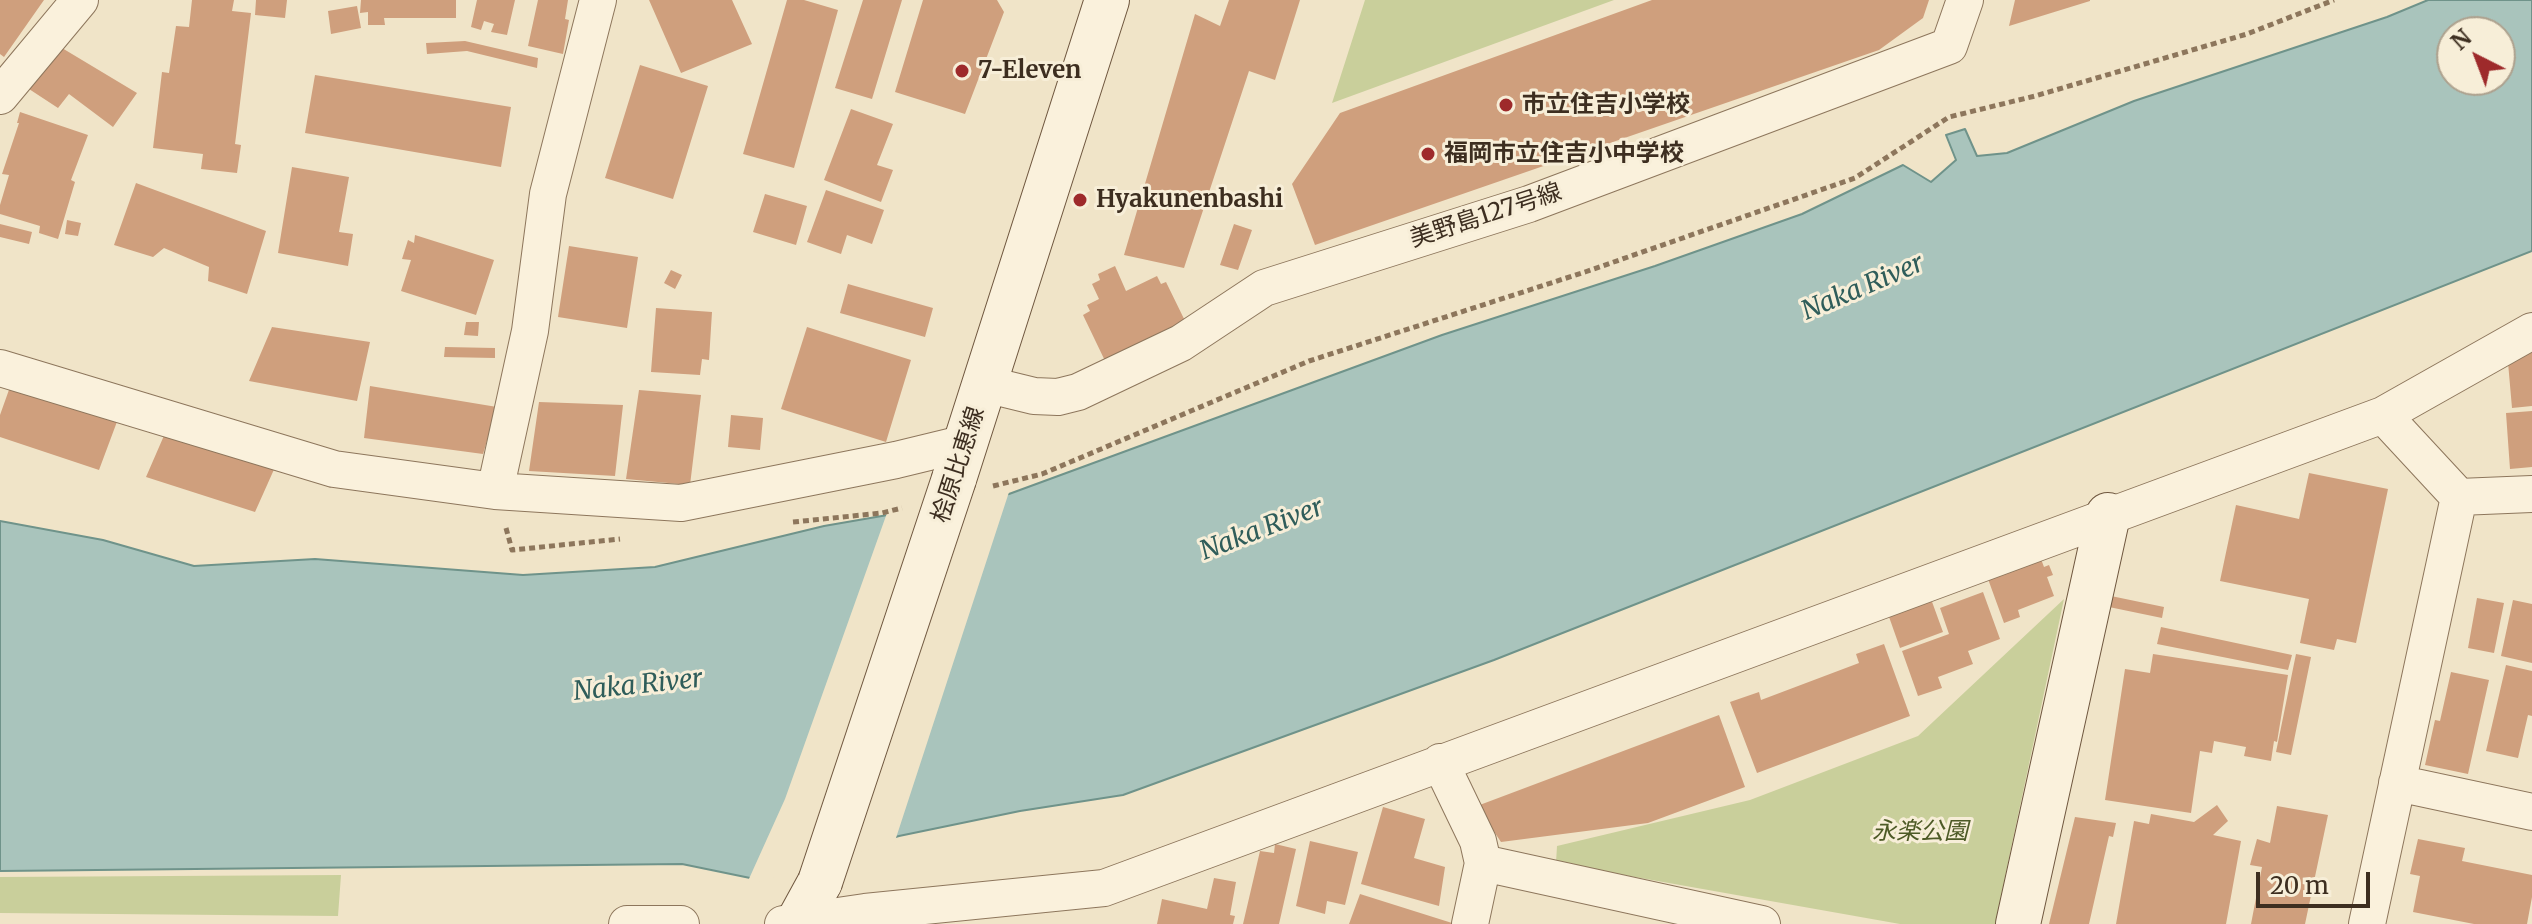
<!DOCTYPE html>
<html>
<head>
<meta charset="utf-8">
<style>
  body { margin:0 }
  #map { position:relative; width:2532px; height:924px; overflow:hidden; background:#f0e4c8; font-family:Merriweather,serif }
  canvas { display:block }
  .north { position:absolute; left:2436px; top:16px; width:80px; height:80px; box-sizing:border-box; background:#f7eed8; border:2px solid #ada18e; border-radius:50%; rotate:318deg; font-size:22px; font-weight:700; line-height:32px; text-align:center; color:#3d2e20 }
  .north::after { content:''; display:block; margin:auto; width:28px; height:36px; background:#9e2a2b; clip-path:polygon(50% 0,100% 100%,50% 72%,0 100%) }
  .scale { position:absolute; left:2256px; top:872px; width:114px; height:36px; box-sizing:border-box; border:4px solid #3d2e20; border-top:0; padding-left:10px; font-size:24px; line-height:28px; white-space:nowrap; color:#3d2e20; -webkit-text-stroke:6px #f7eed8; paint-order:stroke }
</style>
</head>
<body>
<div id="map">
<canvas width="2532" height="924"></canvas>
<div class="north">N</div>
<div class="scale">20 m</div>
</div>
<script>
const ctx = document.querySelector('canvas').getContext('2d');
ctx.lineJoin = 'round';
function fill(path, color) { ctx.fillStyle = color; ctx.fill(path, 'evenodd'); }
const toPath = rows => new Path2D(rows.map(r => 'M' + r).join(''));
function strokePath(path, color, width, dash) { ctx.strokeStyle = color; ctx.lineWidth = width; ctx.lineCap = dash ? 'butt' : 'round'; ctx.setLineDash(dash || []); ctx.stroke(path); }
function drawText(font, color, halo, rows, align = 'center') {
  ctx.font = font + ' Merriweather,"Noto Sans JP",serif'; ctx.lineWidth = 6; ctx.setLineDash([]); ctx.textBaseline = 'middle'; ctx.strokeStyle = halo; ctx.fillStyle = color; for (const [text, x, y, turn = 0] of rows) {
    ctx.save(); ctx.translate(x, y); ctx.rotate((+turn || 0) * Math.PI / 180); ctx.textAlign = isNaN(turn) ? turn : align; if (halo) ctx.strokeText(text, 0, 0); ctx.fillText(text, 0, 0); ctx.restore();
  }
}
const green = toPath([
  [1365,0,1614,0,1332,103],
  [2064,599,1995,924,1900,924,1556,863,1557,846,1750,800,1918,736],
  [341,875,338,916,0,913,0,877]
]);
const water = toPath([
  [2428,0,2532,0,2532,251,1494,660,1123,795,1020,811,899,836,755,879,682,864,0,871,0,521,103,540,194,566,315,559,523,575,655,567,824,526,1009,494,1442,335,1655,266,1802,214,1903,165,1931,182,1956,160,1946,135,1965,129,1977,156,2007,153,2134,101,2387,17,2428,0],
  [2452,32,2500,32,2500,80,2452,80,2452,32]
]);
const pier = toPath([
  [1010,489,895,841,756,883,748,881,785,799,887,513]
]);
const building = toPath([
  [0,0,44,0,4,57,0,54],
  [192,0,234,0,232,11,251,13,235,144,241,145,237,173,201,169,203,154,153,148,162,72,169,73,176,26,189,27],
  [256,0,287,0,285,18,255,15],
  [361,0,456,0,456,18,384,18,385,25,368,25,368,12,360,13],
  [477,0,515,0,507,35,491,32,494,24,484,21,481,30,471,27],
  [538,0,568,0,565,19,569,20,563,54,528,46],
  [649,0,732,0,752,44,681,73],
  [787,0,804,0,838,10,794,168,743,154],
  [863,0,902,0,872,99,835,88],
  [923,0,997,0,1004,12,965,114,895,92],
  [1229,0,1300,0,1275,80,1249,71,1184,268,1124,255,1195,14,1220,26],
  [1652,0,1929,0,1923,18,1879,50,1315,245,1292,184,1340,113],
  [2015,0,2090,0,2090,1,2009,26],
  [357,6,361,28,331,34,328,11],
  [465,41,538,58,537,68,467,51,427,54,426,43],
  [62,48,137,93,113,127,69,94,58,108,29,89],
  [640,65,708,86,673,199,605,178],
  [315,75,511,107,501,167,305,133],
  [851,109,893,124,877,165,893,170,881,202,824,180],
  [20,112,88,135,71,180,75,182,58,239,39,233,40,226,0,214,0,205,9,175,2,174,19,123,17,123],
  [292,167,349,177,339,232,353,234,348,266,278,253],
  [136,183,266,231,247,294,208,281,209,267,164,248,153,257,114,245],
  [826,190,884,210,872,244,847,235,841,254,807,242],
  [765,194,807,206,796,245,753,232],
  [67,220,81,223,78,236,65,234],
  [0,224,32,232,29,244,0,237],
  [1234,224,1252,230,1238,270,1220,265],
  [415,235,494,260,476,315,401,291,411,260,402,259,408,240,414,243],
  [569,246,638,257,627,328,558,317],
  [1115,266,1126,291,1157,276,1161,284,1166,282,1188,327,1107,365,1083,315,1090,311,1087,305,1099,299,1092,284,1100,280,1098,274],
  [671,270,682,275,675,289,664,283],
  [848,284,933,308,925,337,840,313],
  [656,308,712,312,709,360,702,359,700,375,651,372],
  [466,322,479,322,478,336,464,335],
  [272,327,370,342,357,401,249,381],
  [807,327,911,360,886,442,781,409],
  [445,347,495,348,495,358,444,357],
  [2532,349,2532,406,2512,408,2507,351],
  [370,386,497,407,483,454,364,438],
  [10,387,118,419,99,470,0,437,0,415],
  [639,390,701,395,690,485,626,479],
  [539,402,623,405,615,476,529,471],
  [2532,411,2532,467,2510,469,2506,413],
  [731,415,763,418,760,450,728,447],
  [166,431,276,465,255,512,146,477],
  [2309,473,2388,489,2356,643,2337,639,2334,650,2300,643,2309,599,2220,581,2236,505,2299,519],
  [2041,559,2044,567,2049,565,2053,575,2047,577,2054,596,2018,610,2020,617,2004,623,1988,579],
  [1983,592,2000,639,1968,651,1973,664,1938,677,1942,688,1918,696,1902,651,1949,634,1940,608],
  [2111,596,2164,607,2162,618,2109,607],
  [2477,598,2504,603,2494,653,2468,648],
  [1931,599,1943,632,1900,648,1888,614],
  [2513,600,2532,604,2532,663,2501,656],
  [2161,627,2292,655,2288,670,2157,644],
  [1884,644,1910,716,1757,773,1730,702,1759,692,1761,700,1859,663,1856,654],
  [2153,654,2288,675,2277,742,2274,741,2271,761,2244,756,2246,747,2214,741,2212,753,2200,751,2191,813,2105,800,2125,669,2150,673],
  [2296,654,2311,657,2291,755,2276,752],
  [2506,665,2532,671,2532,716,2528,715,2518,758,2486,751],
  [2451,672,2489,680,2468,774,2425,765,2435,720,2440,721],
  [1719,715,1745,787,1648,823,1501,842,1477,806],
  [2217,805,2228,821,2213,835,2241,841,2226,924,2116,924,2134,821,2149,824,2151,814,2194,822],
  [2277,806,2328,815,2305,924,2251,924,2262,867,2250,865,2257,839,2270,843],
  [1383,807,1425,819,1414,858,1445,867,1439,906,1361,884],
  [2075,817,2116,823,2113,837,2109,836,2089,924,2049,924],
  [2418,839,2465,848,2462,861,2532,875,2532,897,2527,924,2474,924,2413,912,2420,876,2410,874],
  [1310,841,1358,852,1345,905,1327,901,1325,914,1296,906],
  [1275,844,1296,849,1279,924,1243,924,1260,851,1274,853],
  [1214,878,1236,882,1230,915,1235,916,1233,924,1157,924,1162,899,1207,909],
  [1360,894,1452,923,1452,924,1349,924]
]);
const path = toPath([
  [993,486,1042,474,1309,361,1585,272,1855,178,1949,117,2035,96,2247,34,2334,0],
  [793,522,882,513,902,508],
  [506,528,512,550,620,539]
]);
const street = toPath([
  [0,96,80,0],
  [0,368,334,469,495,491,681,503,896,460,966,443],
  [985,384,1034,396,1058,397,1078,392,1181,343,1264,288,1529,204,1949,46,1965,0],
  [2383,415,2459,497,2532,494],
  [495,491,530,331,548,194,598,0],
  [1440,762,1478,841,1483,863,1762,924],
  [2397,783,2532,812],
  [627,924,681,924],
  [783,924,865,912,1104,888,2383,415,2532,331],
  [1470,924,1483,863],
  [2367,924,2459,497]
]);
const secondary = toPath([
  [954,479,1107,0],
  [797,924,820,882],
  [2018,924,2108,515]
]);
const secondaryBridge = toPath([
  [820,882,954,479]
]);
const markers = [
  [962,71,8,"#9e2a2b"],
  [1506,105,8,"#9e2a2b"],
  [1428,154,8,"#9e2a2b"],
  [1080,200,8,"#9e2a2b"]
];
const poiNames = [
  ["7-Eleven",978,71],
  ["市立住吉小学校",1522,105],
  ["福岡市立住吉小中学校",1444,154],
  ["Hyakunenbashi",1096,200]
];
const streetNames = [
  ["美野島127号線",1486,216,-18],
  ["桧原比恵線",959,465,-72]
];
const parkNames = [
  ["永楽公園",1920,832]
];
const waterNames = [
  ["Naka River",1863,288,-23],
  ["Naka River",1262,530,-21],
  ["Naka River",638,686,-6]
];
fill(green, '#c9cf9b');
fill(water, '#a9c4bc');
strokePath(water, '#6f938a', 2);
fill(pier, '#f0e4c8');
fill(building, '#cf9f7d');
strokePath(street, '#8d765c', 38);
strokePath(secondary, '#6f573f', 46);
strokePath(path, '#8d765c', 5, [6, 4]);
strokePath(street, '#faf1dc', 36);
strokePath(secondary, '#faf1dc', 44);
strokePath(secondaryBridge, '#6f573f', 46, []);
strokePath(secondaryBridge, '#faf1dc', 44);
for (const [x, y, r, color] of markers) { const dot = new Path2D(); dot.arc(x, y, r, 0, 2 * Math.PI); ctx.fillStyle = color; ctx.fill(dot); strokePath(dot, '#f7eed8', 3); }
drawText('bold 24px', '#3d2e20', '#f7eed8', poiNames, 'left');
drawText('24px', '#3d2e20', '#f7eed8', streetNames);
drawText('italic 24px', '#4d5a26', '#f7eed8', parkNames);
drawText('italic 26px', '#2f5d5a', '#f7eed8', waterNames);
</script>
</body>
</html>
